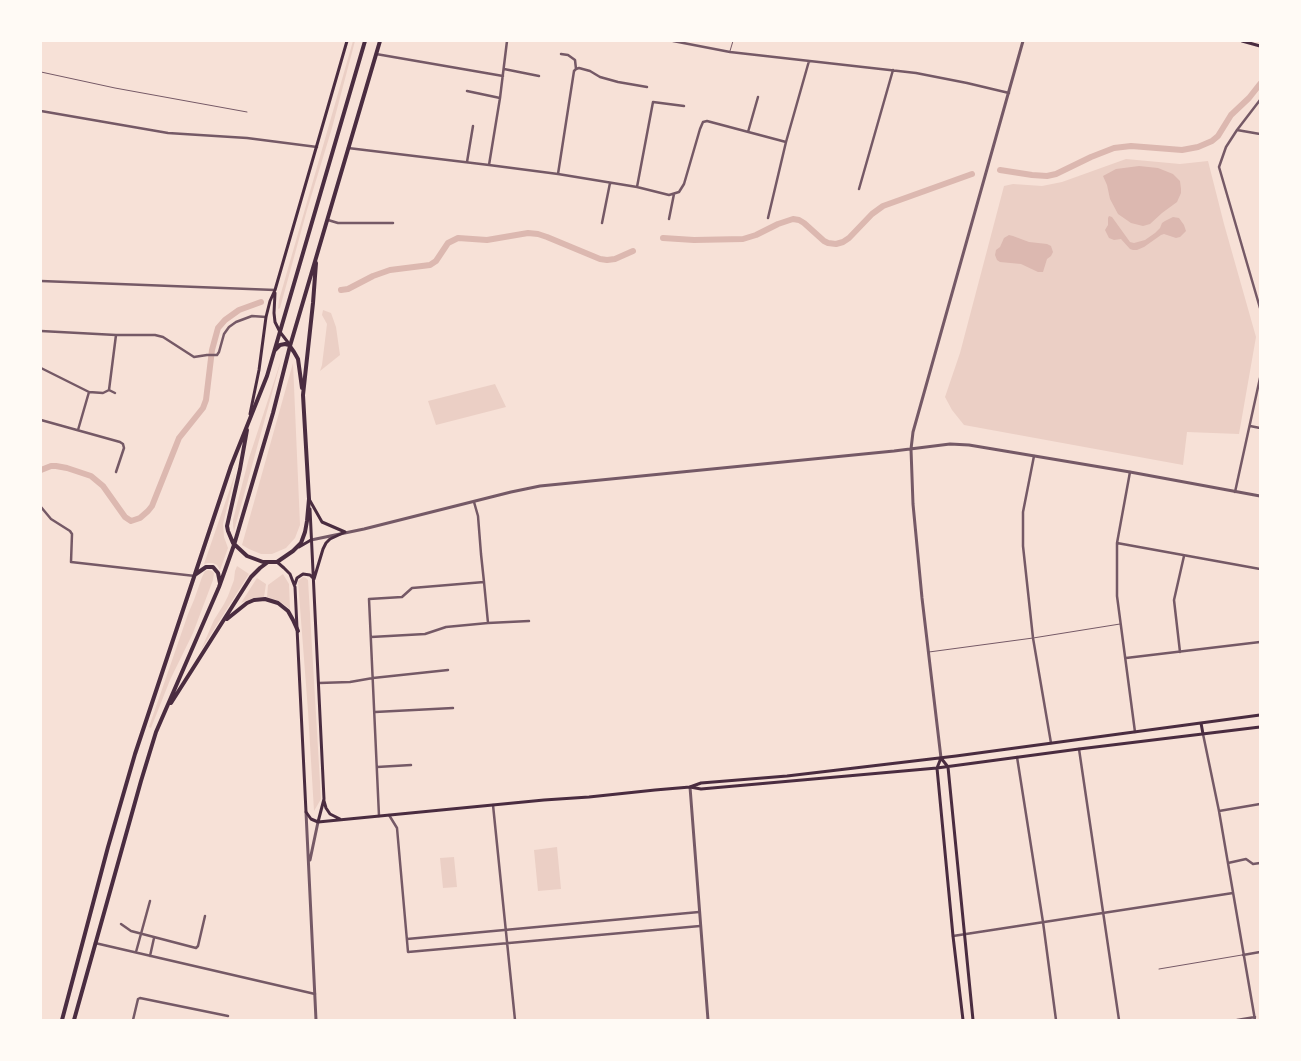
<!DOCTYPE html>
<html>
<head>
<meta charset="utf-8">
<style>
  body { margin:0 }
  #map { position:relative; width:1301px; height:1061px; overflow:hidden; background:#f7e1d7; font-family:Manrope,sans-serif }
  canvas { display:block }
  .frame { position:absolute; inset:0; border:42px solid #fffaf5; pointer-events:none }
</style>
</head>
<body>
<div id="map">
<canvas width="1301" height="1061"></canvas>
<div class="frame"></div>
</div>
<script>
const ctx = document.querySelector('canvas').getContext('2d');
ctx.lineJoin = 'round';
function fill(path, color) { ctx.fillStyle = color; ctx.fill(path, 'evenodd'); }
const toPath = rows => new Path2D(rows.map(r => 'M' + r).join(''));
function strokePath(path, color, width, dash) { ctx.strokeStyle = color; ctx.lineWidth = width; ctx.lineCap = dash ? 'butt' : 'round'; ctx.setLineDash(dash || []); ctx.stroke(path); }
const green = toPath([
  [353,41,355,41,332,128,307,210,280,308,278,309,279,300],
  [1126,159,1180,164,1208,161,1224,224,1256,337,1239,434,1187,432,1183,465,964,425,952,410,945,397,960,353,1004,186,1013,184,1042,186,1062,182],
  [323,310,331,313,336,327,340,355,320,371,322,365,327,324,322,315],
  [282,357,234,531,233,526,233,520,249,458],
  [293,363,300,525,295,538,286,548,272,554,261,554,249,549,242,545],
  [495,384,506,407,436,425,428,401],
  [236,471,223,524,224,537,228,548,220,570,217,565,213,563,208,563,204,564],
  [237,566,249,574,201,650,214,620,224,604,228,596,234,580,235,571],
  [208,570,212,571,214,573,213,580,193,633,170,680,151,728,149,727,188,614,194,600,202,577,205,571],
  [283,574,289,584,290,609,279,601,267,597,268,585],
  [303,577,306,578,308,580,321,799,314,811,308,711,298,581],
  [257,578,266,584,264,597,256,597,241,603],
  [557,847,561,889,538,891,534,850],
  [454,857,457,887,443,888,440,858]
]);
const water = toPath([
  [1139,166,1158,168,1173,174,1180,181,1181,189,1181,193,1177,202,1162,213,1150,224,1143,226,1131,223,1118,214,1110,199,1107,185,1103,176,1116,169],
  [1109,216,1112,217,1130,242,1134,243,1145,240,1155,233,1160,228,1162,223,1165,221,1173,217,1179,218,1184,225,1186,231,1180,237,1176,238,1164,234,1161,235,1144,247,1137,250,1133,250,1130,249,1121,239,1114,240,1109,238,1105,230,1108,225,1108,218],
  [1009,235,1013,236,1029,242,1047,244,1051,246,1053,252,1051,256,1047,259,1043,272,1038,272,1021,264,1000,262,997,260,995,255,996,250,1000,247,1004,238]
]);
const canal = toPath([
  [1000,170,1032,175,1047,176,1056,174,1091,157,1114,148,1131,146,1182,150,1198,147,1212,141,1218,136,1231,115,1249,98,1260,84],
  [663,238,694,240,743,239,756,235,778,224,793,219,799,220,804,223,824,241,828,243,836,244,843,242,849,238,872,214,883,206,972,174],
  [341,290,348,289,373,276,390,270,430,265,436,261,448,243,458,238,487,240,528,233,538,234,547,237,600,259,607,260,615,259,633,251],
  [41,470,51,466,56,466,67,468,91,476,103,486,125,517,131,521,140,518,148,511,152,506,179,438,203,408,206,400,212,350,218,328,225,320,239,310,261,302]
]);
const service = toPath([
  [730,51,733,41],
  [41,72,115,88,247,112],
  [929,652,1033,638,1120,624],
  [1159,969,1242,955]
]);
const minor = toPath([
  [673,41,730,52,916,73,967,83,1009,93],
  [376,54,503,76],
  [561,54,568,55,575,60,576,69],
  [504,69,539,76],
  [467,91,500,98],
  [1260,100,1237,130,1226,147,1219,167,1260,308],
  [41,111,168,133,247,138,317,147],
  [1237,130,1260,134],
  [748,132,758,97],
  [348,148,489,165,558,174,637,187,669,195,679,192,684,184,700,129,703,122,707,121,786,142],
  [467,162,473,126],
  [489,165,500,98,507,41],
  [558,174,574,71,576,69,579,68,590,71,600,77,618,82,647,87],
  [637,187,653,102,684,106],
  [859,189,893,70],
  [768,218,786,142,809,61],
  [669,219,674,194],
  [328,220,338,223,393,223],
  [602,223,610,183],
  [41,281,275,290],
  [41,331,116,335,155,335,163,337,194,357,207,355,217,355,219,352,224,334,229,327,236,322,252,316,266,317],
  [41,368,89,392,103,393,109,390,116,335],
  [109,390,115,393],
  [41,420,120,442,123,444,124,448,116,472],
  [1250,426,1260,428],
  [78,430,89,392],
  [1034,456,1023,512,1023,546,1033,638,1051,743],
  [1130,472,1117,543,1117,596,1135,732],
  [1235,492,1260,378],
  [41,507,51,519,70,531,72,534,71,562,195,576],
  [1117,543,1260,569],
  [488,623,529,621],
  [371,637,425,634,446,627,488,623,484,582],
  [1180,652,1174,600,1184,556],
  [1126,658,1260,642],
  [319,683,350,682,373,678,448,670],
  [375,712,453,708],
  [1203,734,1219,811,1255,1020],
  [1079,749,1119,1020],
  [1017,757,1043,922,1056,1020],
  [377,767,411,765],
  [493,805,515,1020],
  [1219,811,1260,804],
  [389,815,397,828,408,952,700,926],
  [379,816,369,599,402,597,412,588,484,582,481,554,478,516,474,502],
  [1228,863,1246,859,1253,864,1260,863],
  [121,924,131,931,196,948,198,946,205,916],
  [953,936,1233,893],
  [407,939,699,912],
  [95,943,315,994],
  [136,952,150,901],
  [1243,955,1260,952],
  [150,956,154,938],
  [133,1020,138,999,140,998,228,1016],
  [1237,1020,1255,1017]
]);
const tertiary = toPath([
  [311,540,364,529,511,492,540,486,894,451,950,444,969,445,1130,472,1260,496],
  [941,758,922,598,913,504,911,449,913,432,1023,41],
  [690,787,708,1020],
  [306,812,316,1020],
  [310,860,318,822]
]);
const secondary = toPath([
  [1242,41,1260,46],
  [275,293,274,313,275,322,280,332,290,345],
  [250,414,259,370,266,317,270,301,275,290,347,41],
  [309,499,322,522,345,532],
  [310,509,324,799,318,822],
  [299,547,311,540],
  [277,562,284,568,290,574,295,587,306,812,311,819,318,822,544,800,589,797,655,790,690,787,701,789,937,768,1079,749,1260,727],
  [295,584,297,578,303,574,310,575,314,579,323,549,326,543,330,539,345,532],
  [1201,723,1203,734],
  [941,758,948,767,973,1020],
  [941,758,937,768,953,936,963,1020],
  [690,787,701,783,787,776,956,756,1260,715],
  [324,801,326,808,330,814,340,819]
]);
const primary = toPath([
  [275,350,280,345,285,344,289,345,294,352,298,359,302,388],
  [247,430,240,469,227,526,228,531,233,543,247,556,263,562,277,562,293,551,301,543,305,532,307,521,309,499,303,395,313,303,316,263],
  [196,574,206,567,213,567,218,573,220,583],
  [227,619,247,603,254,600,265,599,278,603,288,611,293,620,298,631],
  [171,703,251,577,260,568,268,562],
  [62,1020,108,847,135,754,231,466,267,376,365,41],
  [74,1020,141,781,156,732,219,587,234,545,273,413,290,346,380,41]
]);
fill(green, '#ebcfc5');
fill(water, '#dcb8b0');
strokePath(canal, '#dcb8b0', 6);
strokePath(service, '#755966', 1);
strokePath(minor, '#755966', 2.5);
strokePath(tertiary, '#755966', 3);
strokePath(secondary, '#4a2c40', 3);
strokePath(primary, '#4a2c40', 4);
</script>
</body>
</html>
